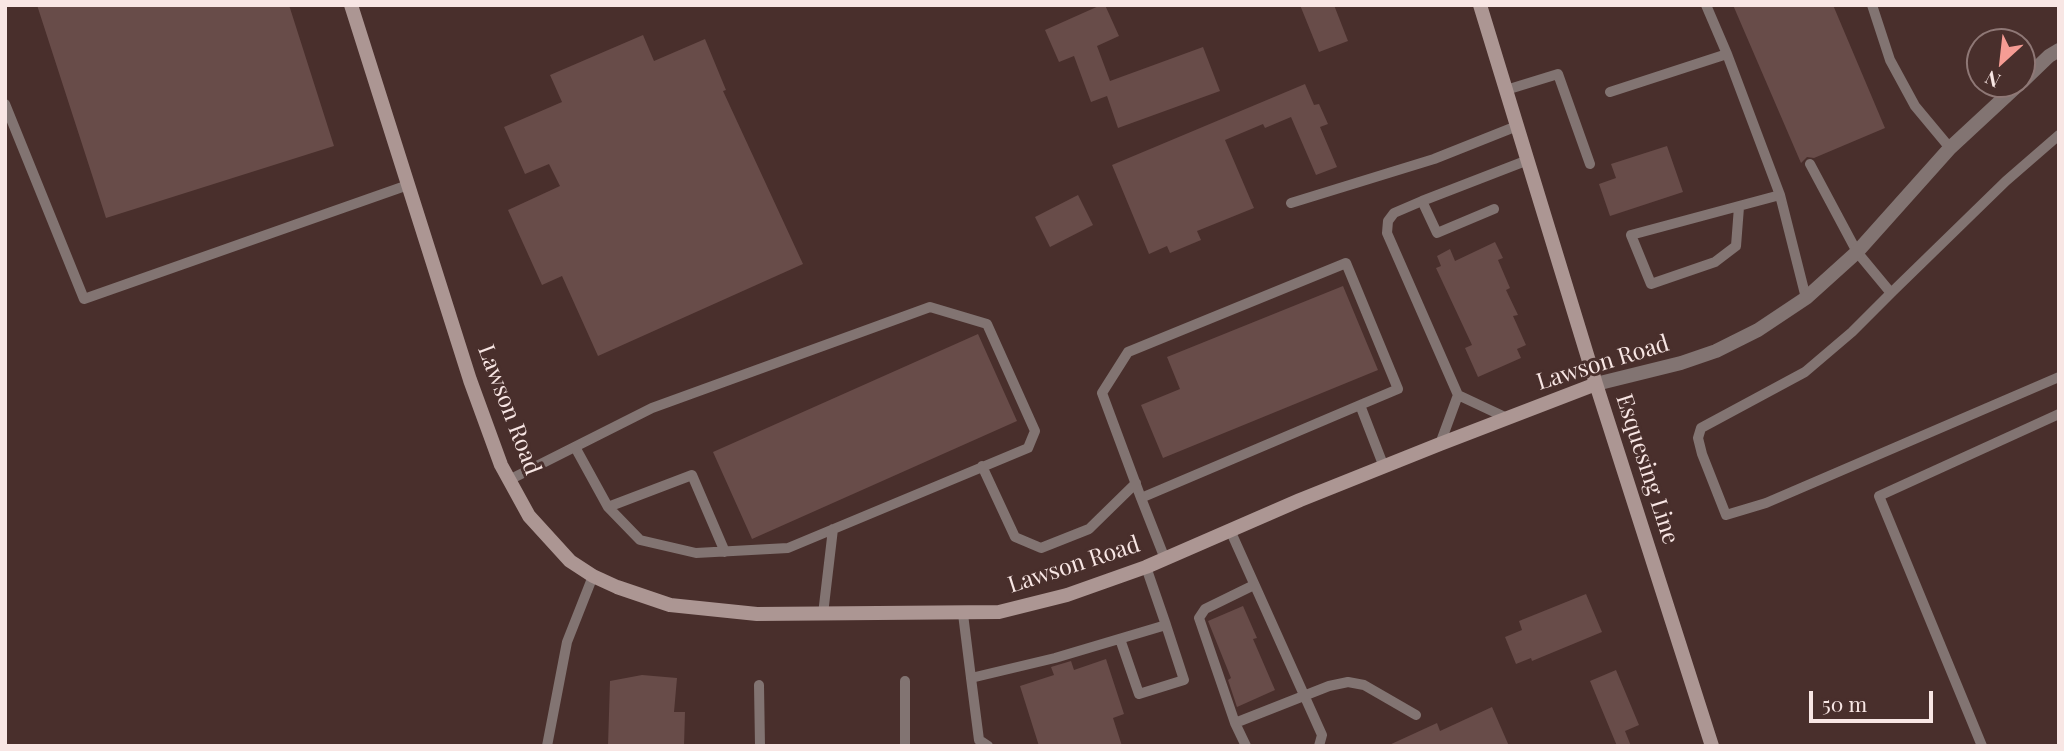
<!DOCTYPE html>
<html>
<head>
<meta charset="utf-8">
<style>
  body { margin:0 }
  #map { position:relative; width:2064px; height:751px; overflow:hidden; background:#492f2c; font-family:"Playfair Display",serif }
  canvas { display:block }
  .frame { position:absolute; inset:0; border:7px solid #f8e6e4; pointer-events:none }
  .north { position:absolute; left:1966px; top:28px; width:70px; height:70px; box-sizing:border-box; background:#492f2c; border:2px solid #8f7876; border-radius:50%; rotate:207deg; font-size:19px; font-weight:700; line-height:28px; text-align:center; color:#f8e6e4 }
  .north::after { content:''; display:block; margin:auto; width:24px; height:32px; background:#f59c94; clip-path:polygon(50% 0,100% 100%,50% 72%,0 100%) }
  .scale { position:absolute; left:1809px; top:691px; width:124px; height:32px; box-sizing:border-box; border:4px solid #f8e6e4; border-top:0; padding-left:9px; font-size:21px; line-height:24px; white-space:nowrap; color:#f8e6e4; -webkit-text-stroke:5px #492f2c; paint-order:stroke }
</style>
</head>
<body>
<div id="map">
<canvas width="2064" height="751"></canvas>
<div class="frame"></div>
<div class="north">N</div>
<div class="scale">50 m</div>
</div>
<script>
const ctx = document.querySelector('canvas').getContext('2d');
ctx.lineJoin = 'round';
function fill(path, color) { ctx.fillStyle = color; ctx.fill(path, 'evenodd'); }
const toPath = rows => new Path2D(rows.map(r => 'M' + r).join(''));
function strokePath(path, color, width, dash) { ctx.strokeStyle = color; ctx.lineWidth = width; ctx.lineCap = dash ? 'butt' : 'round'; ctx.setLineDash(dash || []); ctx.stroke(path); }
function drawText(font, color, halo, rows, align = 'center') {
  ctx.font = font + ' "Playfair Display",serif'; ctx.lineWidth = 6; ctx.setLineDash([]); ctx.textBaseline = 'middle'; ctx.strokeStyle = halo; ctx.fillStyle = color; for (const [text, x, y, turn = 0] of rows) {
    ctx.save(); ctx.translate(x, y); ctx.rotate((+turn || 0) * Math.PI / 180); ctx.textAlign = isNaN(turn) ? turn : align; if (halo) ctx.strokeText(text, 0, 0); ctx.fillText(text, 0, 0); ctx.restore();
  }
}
const building = toPath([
  [37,5,289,5,334,146,106,218],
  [1101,5,1105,5,1119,36,1097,46,1110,81,1203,47,1220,91,1118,128,1107,96,1091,102,1074,56,1059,62,1045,30],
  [1300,5,1334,5,1348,41,1319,52],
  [1733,5,1833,5,1885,128,1814,158,1807,157,1801,163],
  [643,35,654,61,705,39,726,90,723,91,803,264,598,356,562,276,542,285,508,210,560,186,549,164,525,174,504,127,562,102,550,75],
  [1305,84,1314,105,1319,104,1328,124,1320,127,1337,167,1316,175,1291,117,1265,128,1263,124,1225,140,1254,208,1197,231,1201,240,1170,253,1167,246,1149,254,1112,165],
  [1667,146,1683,192,1610,216,1599,184,1616,178,1611,164],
  [1078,195,1093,225,1050,247,1035,217],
  [1495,242,1503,258,1498,260,1510,288,1506,290,1518,315,1513,316,1526,345,1517,349,1521,358,1478,377,1465,348,1472,345,1436,268,1441,266,1437,256,1450,249,1455,261],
  [1343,286,1378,370,1163,458,1141,405,1180,389,1167,357],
  [978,334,1017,421,752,539,713,452],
  [1586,594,1602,632,1532,661,1531,658,1516,664,1505,637,1522,630,1519,621],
  [1243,606,1257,638,1253,639,1275,690,1237,707,1228,680,1231,678,1208,621],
  [1106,659,1124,714,1113,718,1122,746,1039,746,1020,686,1054,675,1051,667,1071,661,1074,670],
  [1616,670,1639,725,1625,731,1631,746,1617,746,1590,681],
  [642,675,677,678,674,712,685,712,684,746,608,746,610,681],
  [1492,707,1509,746,1387,746,1437,723,1440,731]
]);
const lane = toPath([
  [1706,5,1727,54,1780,195,1806,298],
  [1872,5,1890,60,1915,106,1950,148],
  [1506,90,1558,74,1590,164],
  [1610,92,1727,54],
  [5,104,84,299,408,185],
  [1810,164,1857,252,1891,293,2006,181,2059,135],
  [1422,201,1437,233,1494,209],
  [1291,203,1434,159,1517,126],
  [1739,207,1736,246,1715,262,1651,284,1631,235,1780,195],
  [1891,293,1852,332,1805,372,1701,428,1698,438,1702,454,1726,515,1766,503,2059,377],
  [1458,395,1387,233,1388,221,1394,213,1422,201,1528,160],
  [1440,444,1458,395,1507,418],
  [982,466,1015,537,1041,548,1089,529,1136,483],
  [509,480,652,408,930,307,987,324,1035,431,1028,448,788,548,696,553,640,540,608,507,575,447],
  [1141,498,1102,393,1128,352,1346,263,1398,389,1360,405],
  [608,507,692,475,725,552],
  [1230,530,1322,735,1319,746],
  [1165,559,1141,498,1360,405,1384,467],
  [823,614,833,529],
  [963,614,971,678,1055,658,1166,625,1146,567],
  [1120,639,1139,694,1184,680,1166,625],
  [971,678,979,740,988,746],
  [759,685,760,746],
  [1235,723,1329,686,1348,682,1364,685,1416,715],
  [547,746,567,642,593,576],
  [905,746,905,681],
  [1246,746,1235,723,1199,618,1205,609,1254,585],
  [1982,746,1879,496,2059,414]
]);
const street = toPath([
  [2022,82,2049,56,2059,50],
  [1596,384,1681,363,1716,351,1758,330,1806,298,1857,252,1950,148,2019,84]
]);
const secondary = toPath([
  [351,5,470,380,501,465,529,516,570,561,593,576,617,587,670,605,757,614,999,612,1067,595,1146,567,1300,500,1440,444,1596,384],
  [1480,5,1596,384,1712,746]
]);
const streetNames = [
  ["Lawson Road",1603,363,-17],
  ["Lawson Road",509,410,69],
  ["Esquesing Line",1647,469,72],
  ["Lawson Road",1074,565,-18]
];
fill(building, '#684c49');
strokePath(lane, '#827472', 10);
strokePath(street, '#827472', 14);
strokePath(secondary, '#ac9693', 14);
drawText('23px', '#f8e6e4', '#492f2c', streetNames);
</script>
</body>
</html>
